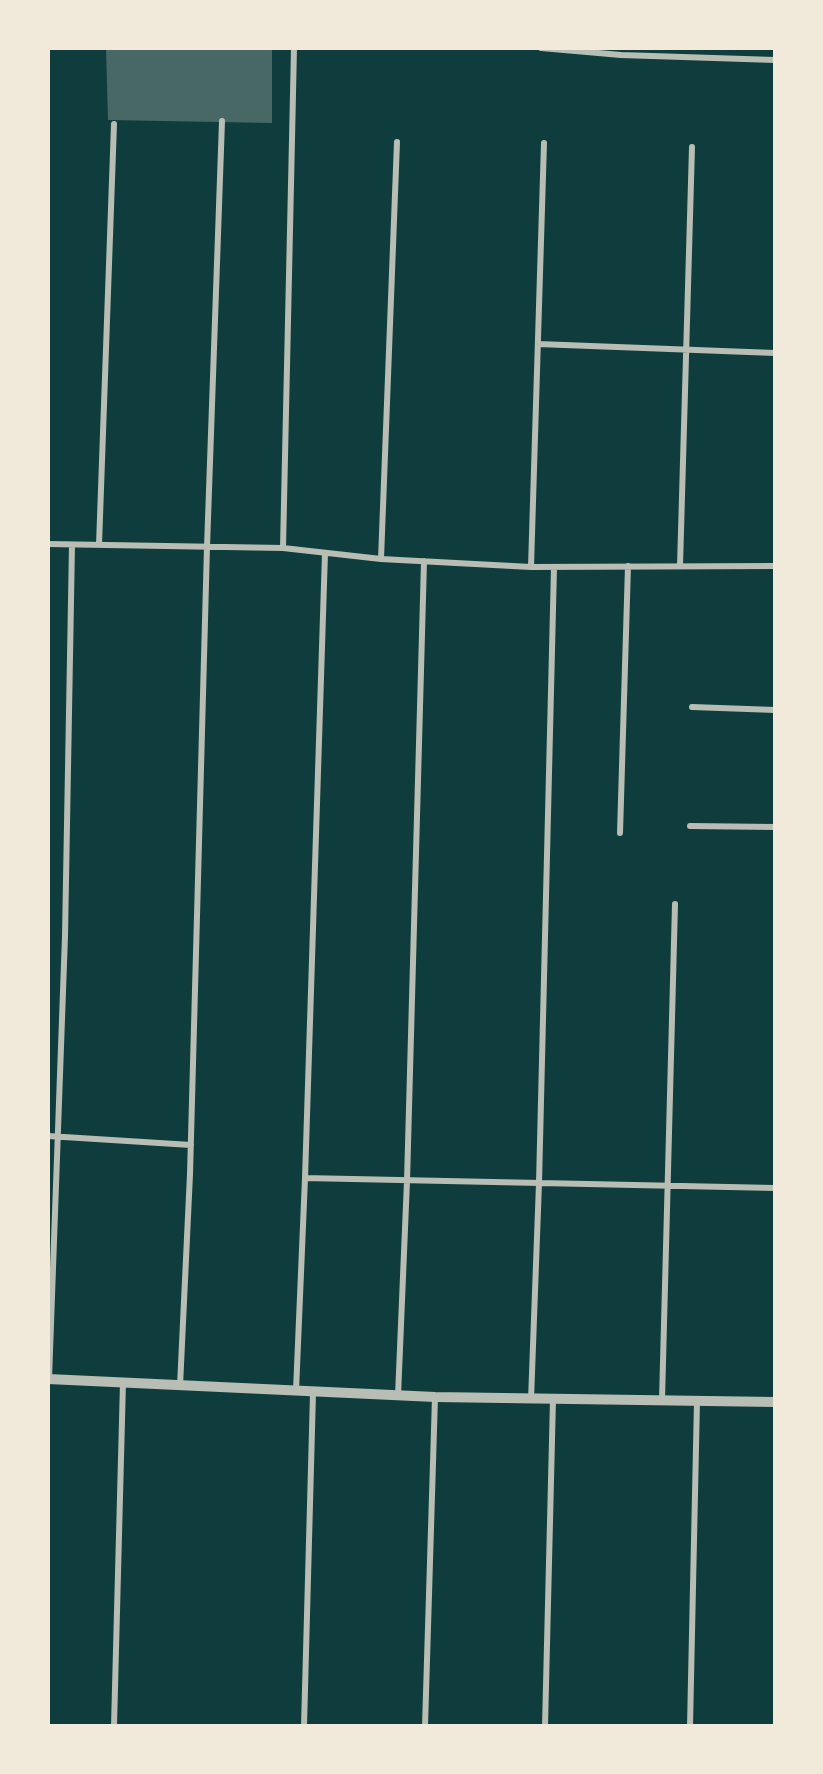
<!DOCTYPE html>
<html>
<head>
<meta charset="utf-8">
<style>
  body { margin:0 }
  #map { position:relative; width:823px; height:1774px; overflow:hidden; background:#0f3d3e; font-family:"Roboto Condensed",sans-serif }
  canvas { display:block }
  .frame { position:absolute; inset:0; border:50px solid #f1e9da; pointer-events:none }
</style>
</head>
<body>
<div id="map">
<canvas width="823" height="1774"></canvas>
<div class="frame"></div>
</div>
<script>
const ctx = document.querySelector('canvas').getContext('2d');
ctx.lineJoin = 'round';
function fill(path, color) { ctx.fillStyle = color; ctx.fill(path, 'evenodd'); }
const toPath = rows => new Path2D(rows.map(r => 'M' + r).join(''));
function strokePath(path, color, width, dash) { ctx.strokeStyle = color; ctx.lineWidth = width; ctx.lineCap = dash ? 'butt' : 'round'; ctx.setLineDash(dash || []); ctx.stroke(path); }
const building = toPath([
  [106,48,272,48,272,123,108,120]
]);
const minor = toPath([
  [541,48,621,55,775,60],
  [538,344,775,353],
  [48,544,283,548,381,559,531,567,775,566],
  [99,545,114,124],
  [283,548,294,48],
  [381,559,397,142],
  [680,566,692,147],
  [531,567,544,143],
  [692,707,775,710],
  [690,826,775,827],
  [620,833,628,566],
  [48,1136,191,1145],
  [305,1178,775,1188],
  [49,1379,65,936,72,545],
  [180,1386,190,1174,207,547,222,121],
  [296,1391,305,1178,325,553],
  [398,1396,407,1181,424,561],
  [531,1400,539,1183,554,568],
  [662,1400,675,904],
  [114,1726,123,1382],
  [304,1726,313,1393],
  [425,1726,435,1397],
  [545,1726,553,1399],
  [690,1726,697,1401]
]);
const tertiary = toPath([
  [48,1379,435,1397,775,1402]
]);
fill(building, '#486865');
strokePath(minor, '#b8beb3', 6);
strokePath(tertiary, '#b8beb3', 10);
</script>
</body>
</html>
